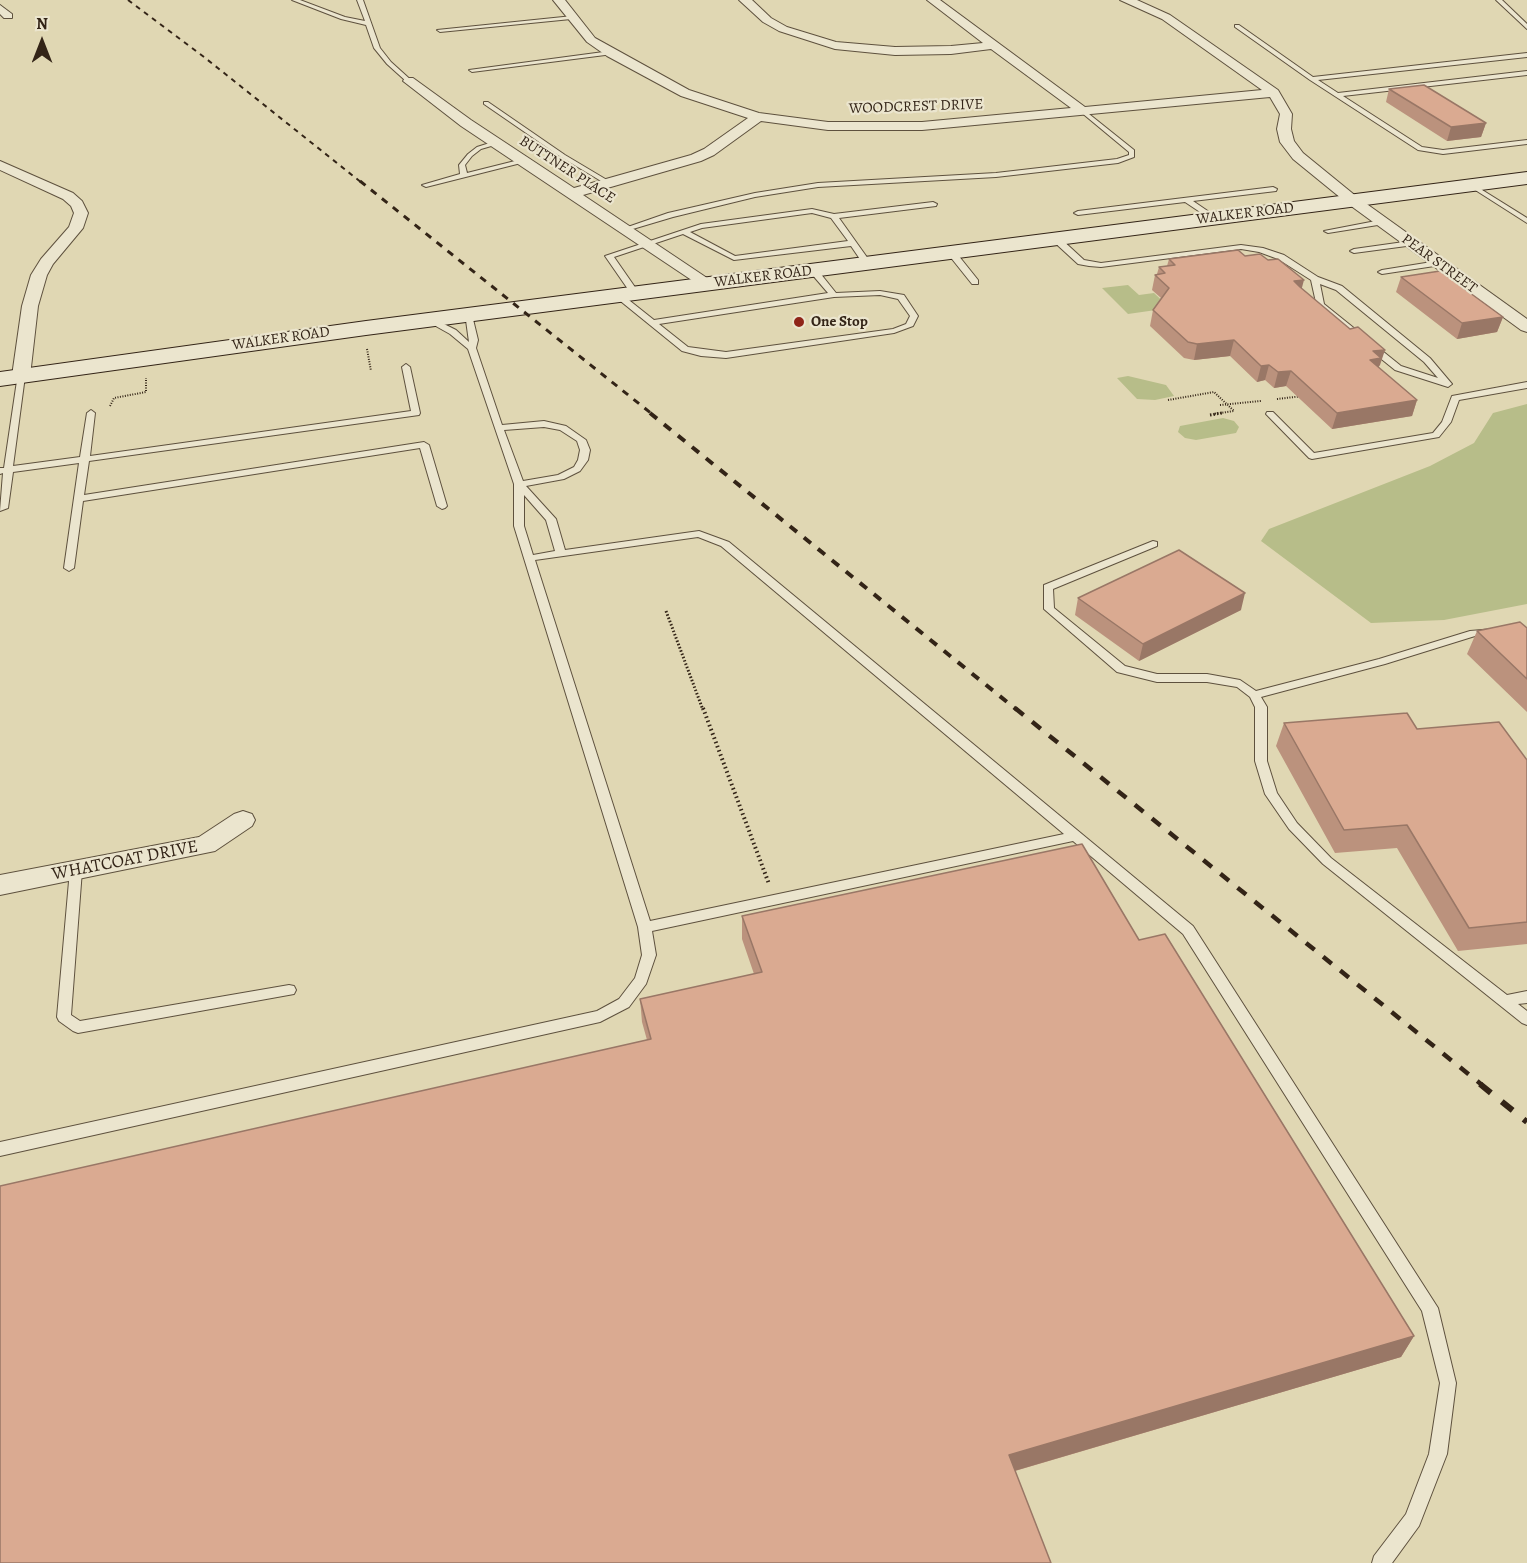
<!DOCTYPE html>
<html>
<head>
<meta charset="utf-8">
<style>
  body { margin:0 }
  #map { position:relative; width:1527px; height:1563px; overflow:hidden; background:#e0d7b3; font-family:Alegreya,serif }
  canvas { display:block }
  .north { position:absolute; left:12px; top:12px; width:60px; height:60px; -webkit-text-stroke:4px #ebe5ce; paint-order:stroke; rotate:0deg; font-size:16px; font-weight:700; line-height:24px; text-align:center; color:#332417 }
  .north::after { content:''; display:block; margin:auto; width:21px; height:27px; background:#332417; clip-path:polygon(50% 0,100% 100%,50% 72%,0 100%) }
</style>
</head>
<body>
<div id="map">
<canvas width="1527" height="1563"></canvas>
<div class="north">N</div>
</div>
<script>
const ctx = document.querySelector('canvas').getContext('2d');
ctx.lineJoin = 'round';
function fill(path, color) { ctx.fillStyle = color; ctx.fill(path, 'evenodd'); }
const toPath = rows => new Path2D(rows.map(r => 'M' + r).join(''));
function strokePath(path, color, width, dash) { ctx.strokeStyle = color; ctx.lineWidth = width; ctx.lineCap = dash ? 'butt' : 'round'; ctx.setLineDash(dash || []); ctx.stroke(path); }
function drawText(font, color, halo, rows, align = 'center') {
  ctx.font = font + ' Alegreya,serif'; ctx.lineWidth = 4.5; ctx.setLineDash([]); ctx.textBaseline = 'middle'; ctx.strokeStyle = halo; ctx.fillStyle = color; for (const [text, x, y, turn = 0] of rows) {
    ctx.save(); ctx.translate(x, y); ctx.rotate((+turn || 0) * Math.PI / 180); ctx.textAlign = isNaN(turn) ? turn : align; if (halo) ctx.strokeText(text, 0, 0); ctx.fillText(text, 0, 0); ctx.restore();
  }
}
const green = toPath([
  [1128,285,1139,295,1154,293,1170,308,1128,314,1102,288],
  [1128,376,1166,385,1174,396,1155,400,1137,399,1117,378],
  [1527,404,1527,604,1444,620,1371,623,1261,541,1269,529,1430,466,1474,443,1493,413],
  [1223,418,1234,421,1239,427,1236,433,1196,440,1185,438,1178,432,1180,426]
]);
const pathFar2 = toPath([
  [367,349,371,371],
  [1277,399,1303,396],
  [1168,400,1214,392,1234,411,1213,414],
  [1220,405,1261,401],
  [110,406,114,398,146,392,146,378]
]);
const pathFar1 = toPath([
  [1210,415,1222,413],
  [666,611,703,710]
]);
const path = toPath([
  [703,708,769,884]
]);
const lane = toPath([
  [292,0,300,0,345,17,365,21,357,0,363,0,380,48,391,62,412,81,407,82,387,64,374,48,366,25,341,19,292,0],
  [1496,0,1502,0,1527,24,1527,29,1496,0],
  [573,16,571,19,440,32,437,30,573,16],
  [1235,25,1239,25,1313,77,1527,53,1527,57,1318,80,1338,93,1527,71,1527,75,1343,96,1422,147,1443,150,1527,140,1527,144,1443,154,1418,150,1310,80,1235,27,1235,25],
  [611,51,613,54,472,72,469,70,611,51],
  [484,102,488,102,565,155,612,183,606,184,561,157,484,104,484,102],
  [1084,110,1134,150,1134,157,1118,163,996,177,818,187,755,197,673,217,626,231,622,229,668,213,755,193,818,183,996,173,1117,159,1129,155,1129,152,1082,113,1081,112,1084,110],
  [496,141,498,142,498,144,481,149,472,156,465,165,467,173,523,159,525,160,525,162,426,187,422,185,460,174,459,165,468,154,477,147,496,141],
  [1471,183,1527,218,1527,223,1469,186,1467,185,1471,183],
  [1273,187,1277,189,1276,191,1193,201,1215,216,1215,220,1212,220,1185,202,1078,215,1074,213,1078,211,1273,187],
  [933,202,937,204,936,206,839,218,871,263,867,265,864,265,851,246,734,260,683,234,614,257,639,293,635,295,632,295,605,256,701,224,812,209,834,214,933,202],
  [812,213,831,218,848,241,735,256,690,232,702,228,812,213],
  [1381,220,1384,220,1384,224,1328,233,1324,231,1381,220],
  [1053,237,1059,237,1084,260,1101,263,1241,245,1263,248,1284,255,1318,277,1342,286,1430,358,1452,384,1448,387,1395,370,1317,307,1311,280,1278,259,1259,252,1241,249,1101,267,1089,266,1078,264,1053,241,1053,237],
  [1320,284,1336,290,1424,362,1438,378,1401,366,1324,304,1320,284],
  [1411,241,1414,241,1414,245,1354,253,1350,251,1354,249,1411,241],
  [948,250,954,250,978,280,978,284,972,284,948,254,948,250],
  [1438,261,1442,263,1441,265,1382,274,1378,272,1382,270,1438,261],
  [810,268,816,268,836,293,880,291,904,295,918,316,913,326,894,333,726,358,701,356,682,351,613,295,620,293,654,320,828,293,810,272,810,268],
  [880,295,898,299,910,316,906,324,893,329,726,352,688,347,659,324,834,297,880,295],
  [465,313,472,315,478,340,476,348,502,425,544,421,566,426,586,440,590,450,588,460,580,471,564,479,526,486,556,519,565,550,699,531,729,542,1193,926,1438,1308,1456,1383,1447,1454,1419,1526,1392,1563,1372,1563,1374,1556,1406,1514,1429,1454,1440,1383,1422,1311,1183,934,1073,841,652,931,656,955,646,984,629,1007,600,1022,0,1156,0,1142,597,1011,619,999,635,978,642,955,638,927,514,526,514,484,468,349,450,334,425,320,432,318,456,330,469,342,465,313],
  [544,427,560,430,577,441,580,450,578,460,574,467,558,475,523,481,504,430,544,427],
  [524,495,546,520,555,551,533,555,524,526,524,495],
  [698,537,721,546,1064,834,650,921,535,560,698,537],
  [406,364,410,367,420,413,419,415,89,461,84,495,424,442,429,445,447,506,445,508,442,509,437,506,420,448,83,501,74,568,69,571,64,568,79,463,13,472,8,508,0,511,3,473,0,474,0,468,4,468,18,374,25,376,13,466,80,457,87,413,91,410,95,413,90,456,411,411,402,367,406,364],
  [1527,382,1527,388,1459,400,1451,422,1439,437,1312,459,1309,458,1266,414,1267,412,1273,412,1314,453,1433,433,1442,422,1452,396,1527,382],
  [1153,541,1157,542,1157,546,1053,589,1054,608,1125,666,1157,674,1207,674,1240,680,1256,691,1379,659,1470,631,1494,629,1495,631,1494,633,1475,636,1385,664,1261,697,1267,707,1267,761,1277,793,1297,823,1331,858,1507,995,1527,991,1527,1003,1518,1004,1527,1011,1527,1025,1522,1023,1323,864,1289,829,1265,794,1255,761,1255,707,1250,697,1237,687,1207,682,1157,682,1117,672,1044,609,1044,585,1153,541],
  [76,865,81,867,82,870,71,1015,80,1021,289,985,294,986,296,990,294,994,78,1033,73,1031,59,1021,57,1017,70,870,71,867,76,865]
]);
const street = toPath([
  [553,0,565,0,595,38,689,90,759,113,828,122,922,122,1071,108,991,49,951,54,895,55,835,49,779,31,763,22,739,0,752,0,771,18,787,27,836,42,895,47,951,46,983,43,927,0,940,0,1085,107,1262,90,1162,19,1120,0,1137,0,1170,15,1278,90,1292,114,1291,129,1294,141,1303,153,1357,197,1527,319,1527,332,1521,330,1347,203,1293,159,1280,142,1277,129,1280,114,1270,97,922,130,828,130,761,121,714,155,701,161,583,195,716,284,708,289,702,287,461,126,403,81,405,78,413,78,471,120,574,188,691,155,704,149,748,118,681,96,607,56,587,42,553,0],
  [0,5,12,14,12,18,4,18,0,14,0,5],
  [0,161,73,193,82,201,88,213,83,228,53,264,47,275,38,306,30,376,27,380,21,381,15,380,12,376,22,306,31,275,41,259,69,227,74,213,71,206,63,199,0,170,0,161],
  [243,811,252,814,255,820,252,826,215,851,0,895,0,875,199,837,234,814,243,811]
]);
const secondary = toPath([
  [1527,172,1527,184,366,335,0,386,0,372,366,321,1527,172]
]);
const railFar4 = toPath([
  [128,0,204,57,362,183]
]);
const railFar3 = toPath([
  [360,181,652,414]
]);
const railFar2 = toPath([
  [650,413,1017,710]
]);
const railFar1 = toPath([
  [1015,708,1482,1085]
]);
const rail = toPath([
  [1480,1084,1527,1122]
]);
const wall = toPath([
  [1389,89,1486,123,1481,137,1447,141,1386,102],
  [1245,256,1301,288,1380,365,1378,367,1417,400,1412,416,1332,429,1286,386,1274,388,1265,380,1257,382,1230,356,1194,360,1184,358,1150,326,1153,310,1161,298,1152,290,1155,275,1157,274,1159,267,1167,266,1169,259],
  [1401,277,1503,317,1497,332,1457,339,1396,292],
  [1078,598,1241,610,1139,661,1075,615],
  [1527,628,1527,712,1467,654,1477,631],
  [1284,723,1417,729,1527,760,1527,944,1458,951,1397,848,1335,853,1276,746],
  [742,916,1139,940,1414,1336,1401,1357,1015,1471,647,1040,642,1022,640,999,754,974,742,939]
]);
const shadedWall = toPath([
  [1486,123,1481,137,1447,141,1451,127],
  [1304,280,1300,295,1294,281],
  [1503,317,1497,332,1457,339,1462,323],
  [1234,340,1230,356,1194,360,1197,344],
  [1385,350,1380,365,1379,366,1376,374,1365,376,1373,351],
  [1269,365,1265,380,1257,382,1261,366],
  [1291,371,1286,386,1274,388,1278,372],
  [1417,400,1412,416,1332,429,1337,413],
  [1245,593,1241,610,1139,661,1143,644],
  [1414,1336,1401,1357,1004,1474,1009,1455]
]);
const building = toPath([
  [1424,85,1486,123,1451,127,1389,89,1424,85],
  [1238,250,1245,256,1260,254,1268,260,1278,259,1304,280,1294,281,1300,287,1350,329,1358,327,1385,350,1373,351,1381,358,1370,360,1417,400,1337,413,1291,371,1278,372,1269,365,1261,366,1234,340,1197,344,1188,342,1153,310,1169,288,1155,275,1165,273,1159,267,1175,265,1169,259,1238,250],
  [1440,271,1503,317,1462,323,1401,277,1440,271],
  [1179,550,1245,593,1143,644,1078,598,1179,550],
  [1520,622,1527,628,1527,679,1477,631,1520,622],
  [1407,713,1417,729,1499,722,1527,760,1527,922,1469,928,1407,825,1344,830,1284,723,1407,713],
  [1082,844,1139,940,1165,934,1414,1336,1009,1455,1051,1563,0,1563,0,1186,651,1039,640,999,762,972,742,916,1082,844]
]);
const markers = [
  [799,322,6,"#8f2418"]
];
const farStreetnames = [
  ["WOODCREST DRIVE",916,107,-2],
  ["BUTTNER PLACE",567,170,33],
  ["WALKER ROAD",1245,214,-7],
  ["PEAR STREET",1439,264,36],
  ["WALKER ROAD",763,277,-7],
  ["WALKER ROAD",281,339,-8]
];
const farPoinames = [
  ["One Stop",811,322]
];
const streetNames = [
  ["WHATCOAT DRIVE",125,861,-11]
];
fill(green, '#b7bd89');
strokePath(lane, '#5e513e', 2);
strokePath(street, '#5e513e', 2);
strokePath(secondary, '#332417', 2);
strokePath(pathFar2, '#332417', 2, [1, 1.5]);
strokePath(pathFar1, '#332417', 3, [1.5, 2]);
strokePath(path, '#332417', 4, [1.5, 3]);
fill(lane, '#ebe5ce');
fill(street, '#ebe5ce');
fill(secondary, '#ebe5ce');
strokePath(railFar4, '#332417', 2, [5, 5]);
strokePath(railFar3, '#332417', 3, [7, 7]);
strokePath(railFar2, '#332417', 4, [9, 9]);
strokePath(railFar1, '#332417', 4.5, [11, 11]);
strokePath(rail, '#332417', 6, [14, 14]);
fill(wall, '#bb927d');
fill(shadedWall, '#976');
fill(building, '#daaa91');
strokePath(building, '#976', 1.5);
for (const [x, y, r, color] of markers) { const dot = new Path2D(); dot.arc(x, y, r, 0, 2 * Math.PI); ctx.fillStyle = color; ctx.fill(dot); strokePath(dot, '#ebe5ce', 2); }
drawText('15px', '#332417', '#ebe5ce', farStreetnames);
drawText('bold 15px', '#332417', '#ebe5ce', farPoinames, 'left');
drawText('18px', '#332417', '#ebe5ce', streetNames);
</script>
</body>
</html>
